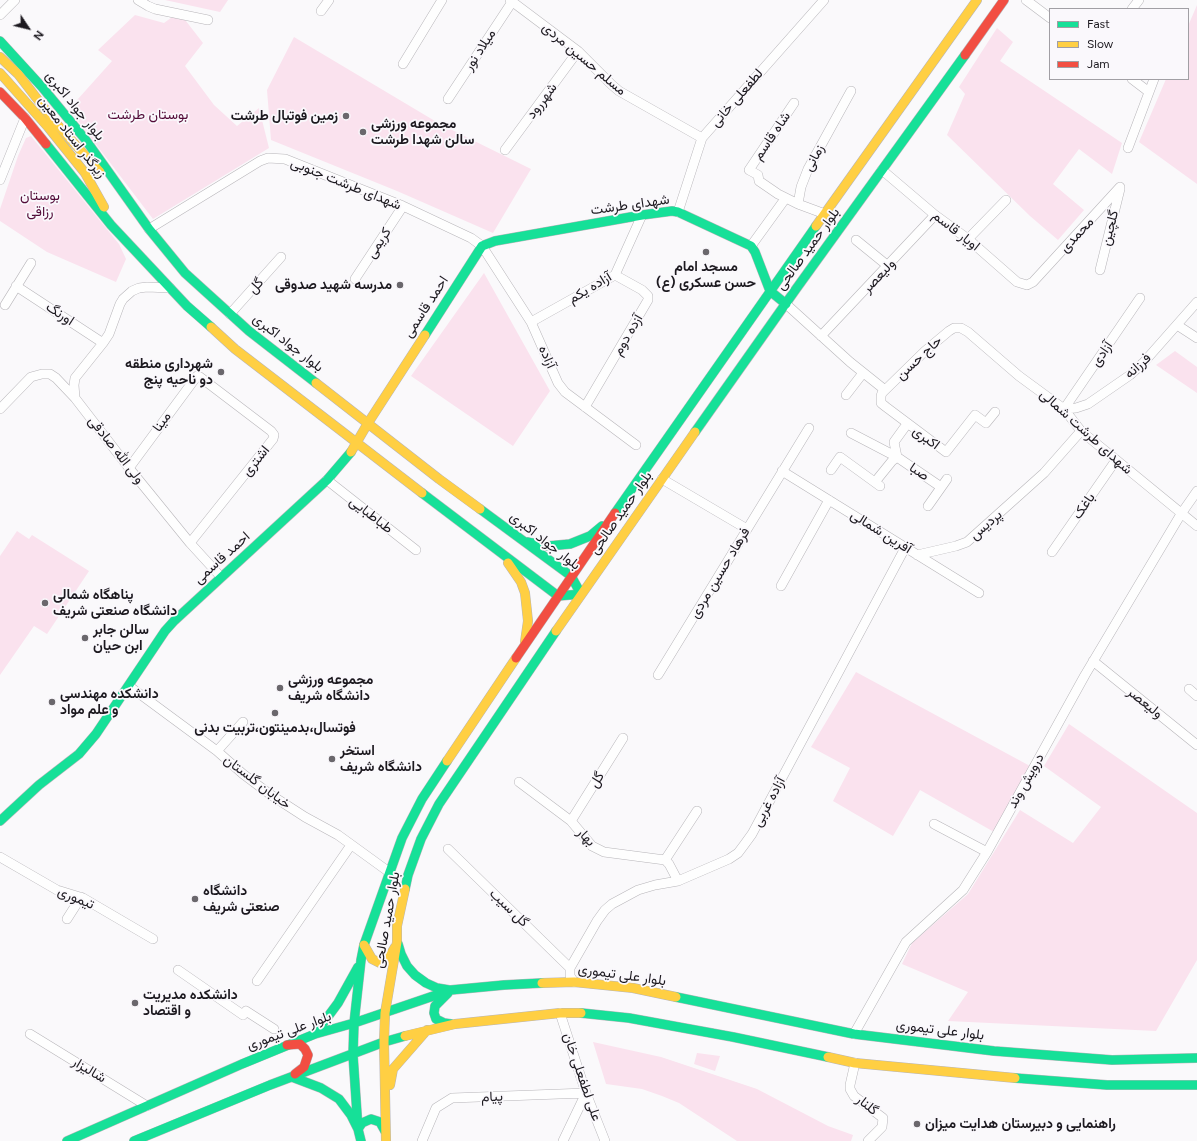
<!DOCTYPE html>
<html>
<head>
<meta charset="utf-8">
<style>
  body { margin:0 }
  #map { position:relative; width:1197px; height:1141px; overflow:hidden; background:#faf9fb; font-family:Figtree,sans-serif }
  canvas { display:block }
  .legend { position:absolute; left:1049px; top:8px; width:140px; height:72px; box-sizing:border-box; background:#faf8fc; border:1px solid #a19fa4; margin:0; padding:5px 7px; list-style:none; font-size:12px; color:#1c191f }
  .legend li { display:flex; align-items:center; gap:8px; height:20px }
  .legend b { width:20px; border:1px solid #a19fa4 }
  .north { position:absolute; left:8px; top:8px; width:40px; height:40px; -webkit-text-stroke:3px #faf8fc; paint-order:stroke; rotate:125deg; font-size:11px; font-weight:700; line-height:16px; text-align:center; color:#1c191f }
  .north::after { content:''; display:block; margin:auto; width:14px; height:18px; background:#1c191f; clip-path:polygon(50% 0,100% 100%,50% 72%,0 100%) }
</style>
</head>
<body>
<div id="map">
<canvas width="1197" height="1141"></canvas>
<ul class="legend">
<li><b style="height:5px;background:#16e098"></b>Fast</li>
<li><b style="height:5px;background:#ffcf43"></b>Slow</li>
<li><b style="height:5px;background:#f24e42"></b>Jam</li>
</ul>
<div class="north">N</div>
</div>
<script>
const ctx = document.querySelector('canvas').getContext('2d');
ctx.lineJoin = 'round';
function fill(path, color) { ctx.fillStyle = color; ctx.fill(path, 'evenodd'); }
const toPath = rows => new Path2D(rows.map(r => 'M' + r).join(''));
function strokePath(path, color, width, dash) { ctx.strokeStyle = color; ctx.lineWidth = width; ctx.lineCap = dash ? 'butt' : 'round'; ctx.setLineDash(dash || []); ctx.stroke(path); }
function drawText(font, color, halo, rows, align = 'center') {
  ctx.font = font + ' Figtree,Vazirmatn,sans-serif'; ctx.lineWidth = 3.5; ctx.setLineDash([]); ctx.textBaseline = 'middle'; ctx.strokeStyle = halo; ctx.fillStyle = color; for (const [text, x, y, turn = 0] of rows) {
    ctx.save(); ctx.translate(x, y); ctx.rotate((+turn || 0) * Math.PI / 180); ctx.textAlign = isNaN(turn) ? turn : align; if (halo) ctx.strokeText(text, 0, 0); ctx.fillText(text, 0, 0); ctx.restore();
  }
}
const green = toPath([
  [165,0,228,0,220,12],
  [1197,5,1197,184,1139,142,1166,79,1188,79,1188,26],
  [179,12,203,43,185,66,214,105,237,126,259,108,269,148,153,219,69,109,112,61,98,50,135,15,164,23],
  [997,28,1013,42,1000,61,1122,143,1112,174,1079,149,1053,184,1084,210,1058,240,1030,216,947,135,965,94,959,87],
  [294,37,440,124,531,169,493,233,397,191,271,140,267,90],
  [31,136,119,244,126,259,116,282,47,252,0,221,0,209,18,156,26,138],
  [484,273,550,391,513,446,411,376],
  [1175,351,1197,367,1197,393,1156,365],
  [17,531,29,539,32,535,89,571,47,634,34,626,0,675,0,556],
  [856,672,1030,766,994,832,920,790,893,836,833,801,850,768,811,747],
  [1069,724,1197,813,1197,960,1156,1031,948,1021,968,992,902,964,912,943,968,894,1020,810,1073,843,1101,807,1044,766],
  [593,1042,661,1057,757,1089,828,1126,853,1135,851,1141,737,1141,679,1103,662,1096,642,1089,606,1084],
  [697,1053,720,1056,715,1071,694,1064]
]);
const street = toPath([
  [138,0,148,6,155,9,208,20],
  [510,0,578,51,612,85,619,91,702,138],
  [1026,0,1050,18],
  [1132,9,1139,0],
  [321,11,329,0],
  [0,15,15,0],
  [403,64,442,0],
  [1132,79,1149,92],
  [448,99,512,2],
  [794,103,749,170,758,175,759,181,778,194,798,204],
  [1128,148,1154,79],
  [505,150,578,51],
  [882,170,935,215,968,239,1017,282,1027,285,1033,282,1120,187],
  [0,180,25,118],
  [678,212,702,138,824,0],
  [825,214,798,204,801,187,808,169,851,91],
  [149,229,260,161,268,158,285,159,403,206,471,238,482,246,531,322,558,383,565,392,636,445],
  [968,239,1006,200],
  [856,240,888,266],
  [751,246,785,199],
  [1100,270,1120,189],
  [355,279,403,206],
  [16,286,103,343],
  [786,304,850,362,885,390],
  [5,305,31,263],
  [230,314,281,257],
  [531,322,615,275,642,215],
  [1177,325,1197,338],
  [821,336,935,215],
  [846,395,863,373],
  [75,398,74,385,75,378,103,343,109,334,120,304,123,299,132,291,139,288,147,287,170,288],
  [585,407,648,300,648,296,642,290,615,275],
  [0,409,31,377,42,374,50,374,56,378,75,398,129,468,190,543,221,577],
  [1064,409,1076,408,1088,404,1130,375,1144,362,1197,302],
  [1064,409,1140,298],
  [995,412,986,423,975,415,946,452,886,407,881,403,881,396,882,393,925,351,949,331,954,328,961,328,968,332,1019,376,1064,409,1081,431,1197,526],
  [851,433,897,457,941,487],
  [897,457,894,442,907,424],
  [129,468,197,376,200,377,271,431,274,435,273,439,190,543],
  [831,470,840,457,880,486],
  [782,471,979,593],
  [662,479,747,529],
  [327,480,416,550],
  [875,482,892,461,897,457],
  [928,506,947,479],
  [1052,552,1116,460],
  [917,555,956,546,967,542,1044,473,1081,431],
  [781,586,829,500],
  [1093,661,1197,745],
  [658,675,809,428],
  [129,686,217,751,243,774,271,795,305,817,338,835,389,872],
  [1189,689,1197,696],
  [217,751,243,722],
  [519,782,571,821,592,846,604,852,665,860,669,864,678,881],
  [571,821,623,738],
  [934,824,987,852],
  [448,849,570,968],
  [0,857,57,890,83,898,153,939],
  [665,860,697,811],
  [67,919,81,897],
  [178,970,243,1015,246,1011,274,1029],
  [257,981,351,845],
  [574,982,570,976,570,968,597,921,605,910,612,904,638,890,655,885,678,881,729,859,738,853,744,845,752,834,905,548],
  [560,1013,586,1093,605,1141],
  [30,1034,147,1106],
  [854,1034,906,942,963,890,987,852,1085,675,1181,514,1197,491],
  [855,1063,850,1085,850,1089,854,1096,883,1118,882,1127,868,1141],
  [422,1141,436,1108,452,1098,586,1093,563,1141]
]);
const fast = toPath([
  [0,41,42,87,85,139,149,229,185,273,249,331,316,383],
  [46,144,111,225,187,306,211,327],
  [425,335,482,246,495,241,642,215,672,211,678,212,751,246,755,252,770,291,786,304],
  [695,432,796,289,965,55],
  [422,493,558,596,581,594,571,576,480,509],
  [615,513,816,226],
  [527,542,548,546,570,544,590,536,602,526],
  [0,821,39,785,79,754,96,734,165,631,174,621,327,480,351,452],
  [405,889,408,875,421,839,439,804,556,631],
  [398,944,401,954,407,966,415,975,426,983,437,988,449,990],
  [448,993,435,1006,434,1013,436,1019,444,1023,451,1024],
  [676,997,854,1034,994,1051,1112,1060,1197,1058],
  [581,1013,629,1018,733,1037,828,1057],
  [315,1034,338,1003,358,967],
  [292,1077,321,1088,339,1099,351,1115,358,1129,362,1123,371,1119,380,1122,385,1131],
  [1015,1078,1107,1085,1197,1085],
  [67,1141,242,1064,315,1034,354,1023,451,990,504,985,542,983],
  [134,1141,270,1085,384,1042,405,1036],
  [361,1141,358,1129,353,1055,354,1023,361,960,364,945,402,838,422,799,447,761]
]);
const slow = toPath([
  [0,57,18,74,55,122,100,172],
  [0,73,48,127,85,173,104,207],
  [816,226,977,0],
  [211,327,235,349,422,493],
  [316,383,439,479,480,509],
  [351,452,368,423,425,335],
  [508,563,521,582,525,593,528,621,525,642],
  [556,631,695,432],
  [447,761,516,658],
  [364,945,372,959,380,963,385,962,388,959,395,947],
  [542,983,574,982,633,988,676,997],
  [405,1036,455,1024,560,1013,581,1013],
  [828,1057,855,1063,1015,1078],
  [390,1085,393,1069,427,1030],
  [386,1141,384,1042,385,1013,397,942,397,926,405,889]
]);
const jam = toPath([
  [965,55,1004,0],
  [0,92,25,118,46,144],
  [516,658,615,513],
  [287,1045,300,1044,305,1049,308,1055,304,1067,295,1074]
]);
const markers = [
  [346,116,4,"#6a676c"],
  [363,132,4,"#6a676c"],
  [706,252,4,"#6a676c"],
  [400,285,4,"#6a676c"],
  [221,372,4,"#6a676c"],
  [45,603,4,"#6a676c"],
  [85,638,4,"#6a676c"],
  [280,688,4,"#6a676c"],
  [52,702,4,"#6a676c"],
  [275,713,4,"#6a676c"],
  [332,759,4,"#6a676c"],
  [195,899,4,"#6a676c"],
  [135,1003,4,"#6a676c"],
  [917,1124,4,"#6a676c"]
];
const streetNames = [
  ["میلاد نور",480,50,-57],
  ["مسلم حسین مردی",584,59,40],
  ["لطفعلی خانی",737,98,-49],
  ["شهررود",542,101,-53],
  ["بلوار جواد اکبری",75,106,51],
  ["شاه قاسم",772,136,-56],
  ["زیرگذر استاد معین",72,137,52],
  ["زمانی",814,158,-62],
  ["شهدای طرشت جنوبی",346,184,22],
  ["شهدای طرشت",630,205,-8],
  ["گلچین",1110,228,-76],
  ["اویار قاسم",956,231,38],
  ["محمدی",1077,235,-47],
  ["کریمی",379,243,-57],
  ["بلوار حمید صالحی",808,249,-54],
  ["ولیعصر",879,276,-47],
  ["گل",256,286,-48],
  ["آزاده یکم",590,288,-31],
  ["احمد قاسمی",426,307,-57],
  ["اورنگ",60,314,33],
  ["آزده دوم",628,335,-60],
  ["بلوار جواد اکبری",288,343,38],
  ["آزادی",1102,354,-56],
  ["آزاده",547,357,66],
  ["حاج حسن",919,358,-43],
  ["فرزانه",1138,366,-42],
  ["مینا",162,422,-54],
  ["شهدای طرشت شمالی",1086,432,42],
  ["اکبری",926,438,36],
  ["ولی الله صادقی",116,450,52],
  ["اشتری",256,461,-51],
  ["صبا",919,472,34],
  ["باغک",1084,506,-55],
  ["بلوار حمید صالحی",621,513,-55],
  ["طباطبایی",371,515,38],
  ["پردیس",986,525,-41],
  ["آفرین شمالی",881,532,32],
  ["بلوار جواد اکبری",545,541,38],
  ["احمد قاسمی",222,558,-42],
  ["فرهاد حسین مردی",720,573,-59],
  ["ولیعصر",1145,703,39],
  ["گل",597,780,-58],
  ["درویش‌ وند",1026,781,-61],
  ["خیابان گلستان",257,782,37],
  ["آزاده غربی",769,802,-62],
  ["بهار",586,837,46],
  ["تیموری",76,898,23],
  ["گل سیب",509,908,44],
  ["بلوار حمید صالحی",387,920,-80],
  ["بلوار علی تیموری",622,975,8],
  ["بلوار علی تیموری",940,1030,7],
  ["بلوار علی تیموری",289,1031,-20],
  ["شالیزار",89,1070,31],
  ["علی لطفعلی خان",582,1077,71],
  ["پیام",492,1097,-2],
  ["گلنار",867,1105,39]
];
const parkNames = [
  ["بوستان طرشت",148,115],
  ["بوستان",40,196],
  ["رزاقی",40,212]
];
const poiNames = [
  ["زمین فوتبال طرشت",338,116,"right"],
  ["مجموعه ورزشی",371,124],
  ["سالن شهدا طرشت",371,140],
  ["مسجد امام",706,267,"center"],
  ["حسن عسکری (ع)",706,283,"center"],
  ["مدرسه شهید صدوقی",392,285,"right"],
  ["شهرداری منطقه",213,364,"right"],
  ["دو ناحیه پنج",213,380,"right"],
  ["پناهگاه شمالی",53,595],
  ["دانشگاه صنعتی شریف",53,611],
  ["سالن جابر",93,630],
  ["ابن حیان",93,646],
  ["مجموعه ورزشی",288,680],
  ["دانشگاه شریف",288,696],
  ["دانشکده مهندسی",60,694],
  ["و علم مواد",60,710],
  ["فوتسال،بدمینتون،تربیت بدنی",275,728,"center"],
  ["استخر",340,751],
  ["دانشگاه شریف",340,767],
  ["دانشگاه",203,891],
  ["صنعتی شریف",203,907],
  ["دانشکده مدیریت",143,995],
  ["و اقتصاد",143,1011],
  ["راهنمایی و دبیرستان هدایت میزان",925,1124]
];
fill(green, '#fae2ee');
strokePath(street, '#b7b5b9', 10);
strokePath(fast, '#b7b5b9', 10);
strokePath(slow, '#b7b5b9', 10);
strokePath(jam, '#b7b5b9', 10);
strokePath(street, '#fefefe', 9);
strokePath(fast, '#16e098', 9);
strokePath(slow, '#ffcf43', 9);
strokePath(jam, '#f24e42', 9);
for (const [x, y, r, color] of markers) { const dot = new Path2D(); dot.arc(x, y, r, 0, 2 * Math.PI); ctx.fillStyle = color; ctx.fill(dot); strokePath(dot, '#faf8fc', 1.5); }
drawText('14px', '#1c191f', '#faf8fc', streetNames);
drawText('14px', '#520a37', '#faf8fc', parkNames);
drawText('bold 14px', '#1c191f', '#faf8fc', poiNames, 'left');
</script>
</body>
</html>
